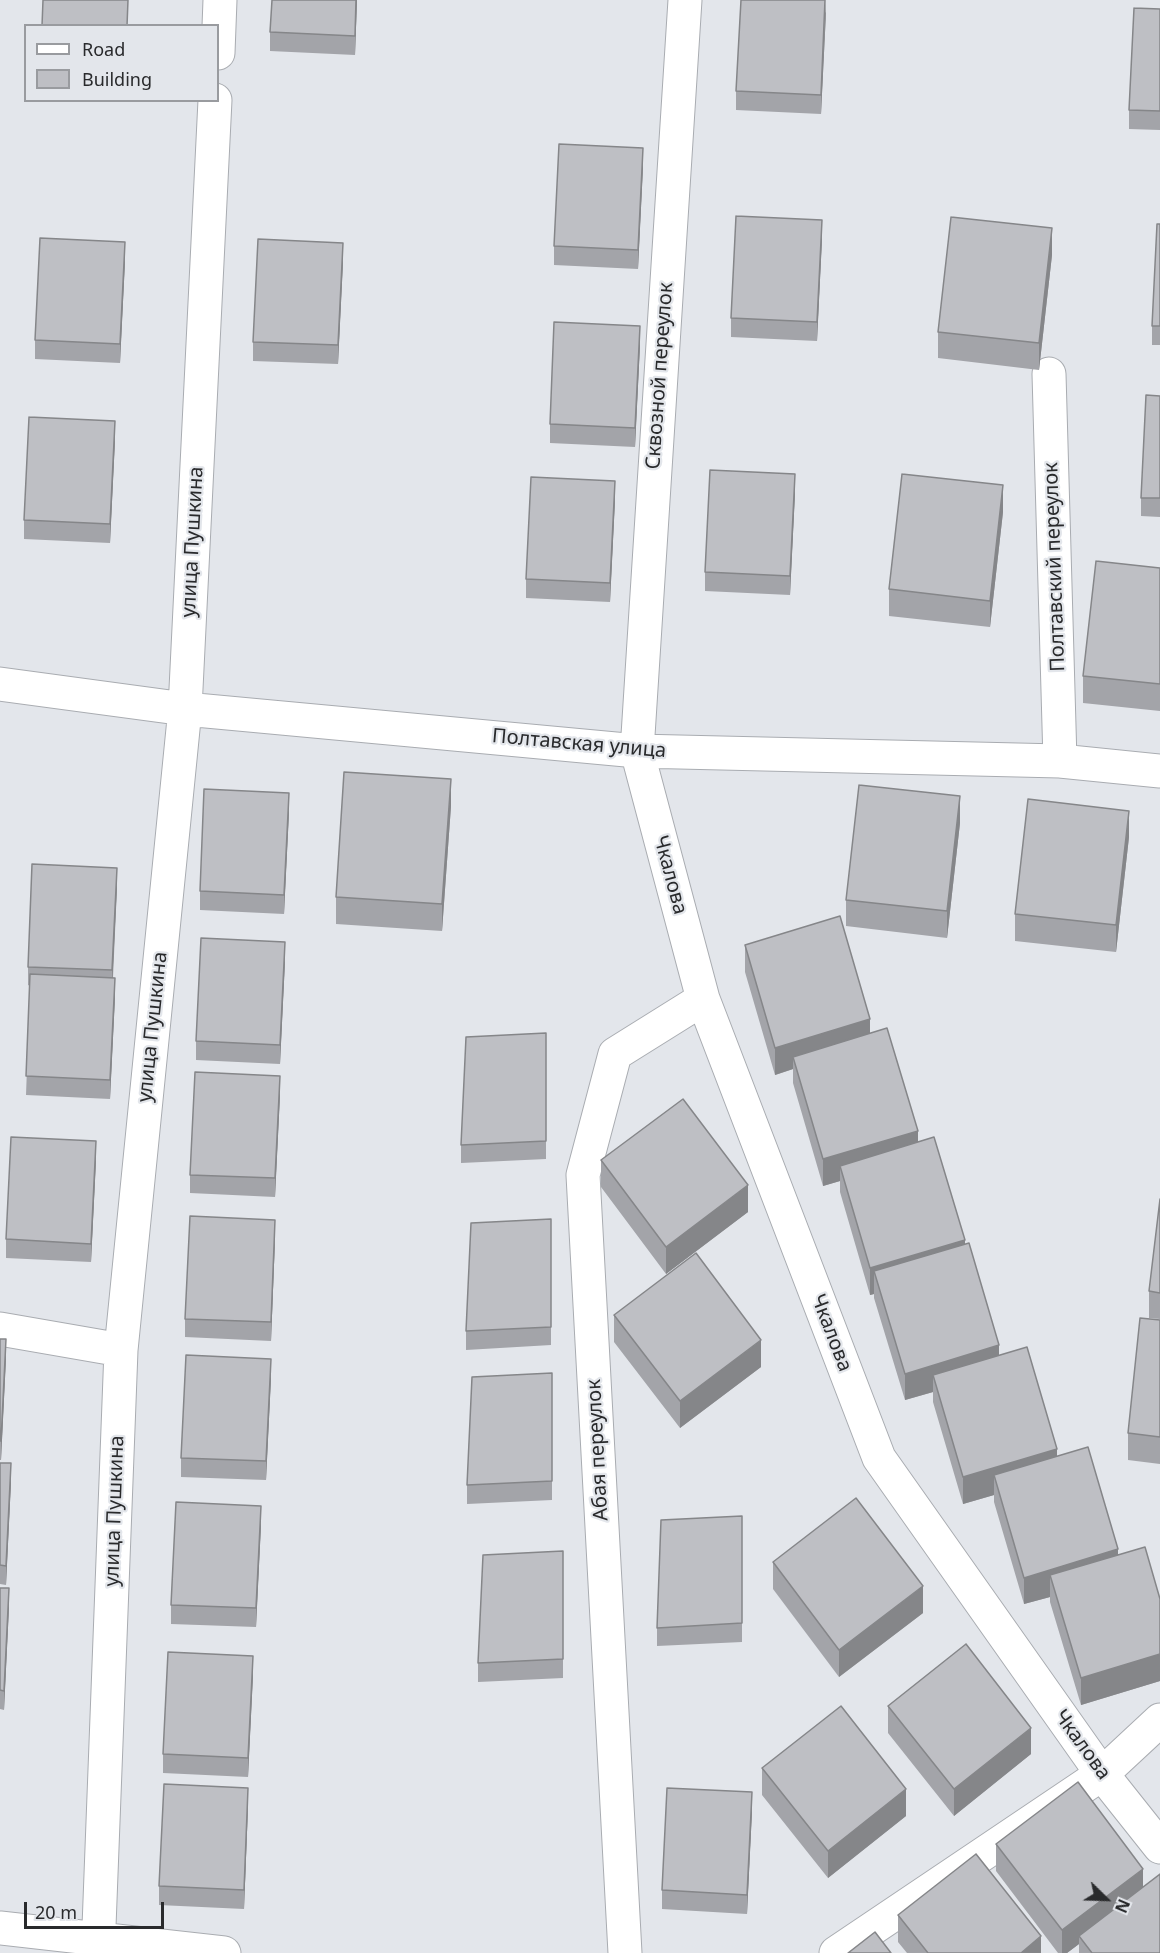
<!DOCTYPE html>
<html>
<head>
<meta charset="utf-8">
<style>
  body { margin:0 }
  #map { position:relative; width:1160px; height:1953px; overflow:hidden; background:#e3e6eb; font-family:"Noto Sans",sans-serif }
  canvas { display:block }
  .legend { position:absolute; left:24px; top:24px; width:195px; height:78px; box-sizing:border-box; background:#e3e6eb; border:2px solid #999b9f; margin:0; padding:8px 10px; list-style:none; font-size:18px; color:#292a2c }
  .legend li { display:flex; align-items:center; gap:12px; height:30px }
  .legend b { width:30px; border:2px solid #999b9f }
  .north { position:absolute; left:1076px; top:1869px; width:60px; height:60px; -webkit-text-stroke:4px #e3e6eb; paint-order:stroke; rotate:113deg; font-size:16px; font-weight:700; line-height:24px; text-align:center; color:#292a2c }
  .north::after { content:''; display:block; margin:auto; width:21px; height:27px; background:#292a2c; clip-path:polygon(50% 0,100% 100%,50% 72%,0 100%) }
  .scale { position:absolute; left:24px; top:1902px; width:140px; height:27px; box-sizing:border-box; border:3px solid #292a2c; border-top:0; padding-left:8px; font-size:18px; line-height:21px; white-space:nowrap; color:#292a2c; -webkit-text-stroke:4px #e3e6eb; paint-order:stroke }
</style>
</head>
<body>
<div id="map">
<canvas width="1160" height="1953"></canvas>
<ul class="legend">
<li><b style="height:8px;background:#fff"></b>Road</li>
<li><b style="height:16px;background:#bebfc4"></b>Building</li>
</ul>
<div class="north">N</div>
<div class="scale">20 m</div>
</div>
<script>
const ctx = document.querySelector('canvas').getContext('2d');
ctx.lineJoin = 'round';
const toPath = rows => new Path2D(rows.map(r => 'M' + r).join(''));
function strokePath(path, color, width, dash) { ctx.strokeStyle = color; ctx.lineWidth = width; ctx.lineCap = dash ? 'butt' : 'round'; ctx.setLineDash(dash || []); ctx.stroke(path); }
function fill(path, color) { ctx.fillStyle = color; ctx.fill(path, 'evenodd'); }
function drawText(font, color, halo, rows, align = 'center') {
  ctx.font = font + ' "Noto Sans",sans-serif'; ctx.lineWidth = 4.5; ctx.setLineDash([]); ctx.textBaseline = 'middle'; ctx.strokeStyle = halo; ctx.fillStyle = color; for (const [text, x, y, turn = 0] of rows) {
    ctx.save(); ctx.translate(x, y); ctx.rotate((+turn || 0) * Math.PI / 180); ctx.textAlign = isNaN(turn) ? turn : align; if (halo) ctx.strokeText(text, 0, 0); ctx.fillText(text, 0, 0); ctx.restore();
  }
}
const minor = toPath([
  [685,0,637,751,703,999,879,1458,1102,1774,1160,1847],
  [218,53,220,0],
  [1049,374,1060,761],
  [0,684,185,709,637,751,1060,761,1160,771],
  [0,1329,121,1350],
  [0,1928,224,1953],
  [98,1953,121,1350,185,709,215,100],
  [625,1953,583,1175,615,1054,703,999],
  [836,1953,1102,1774,1160,1720]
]);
const wall = toPath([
  [357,0,355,55,270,51,270,32],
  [1160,9,1160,130,1129,129,1129,110],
  [826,12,821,114,736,110,736,91],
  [643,167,638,269,554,265,554,246],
  [1160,224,1160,345,1152,345,1152,326],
  [822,239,817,341,731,337,731,318],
  [1052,255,1039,370,938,358,938,332],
  [125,261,120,363,35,359,35,340],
  [343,262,338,364,253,361,253,342],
  [640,345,635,447,550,443,550,424],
  [1160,396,1160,517,1141,516,1141,498],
  [115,440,110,543,24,539,24,520],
  [795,493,790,595,705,591,705,572],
  [615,500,610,602,526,598,526,579],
  [1003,512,990,627,889,616,889,589],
  [1160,568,1160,711,1083,703,1083,676],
  [451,806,442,931,336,924,336,897],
  [289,812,284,914,200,910,200,891],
  [960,823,947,938,846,926,846,900],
  [1129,837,1116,952,1015,941,1015,914],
  [117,887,113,978,115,997,110,1099,26,1095,30,986,28,985,28,967],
  [745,945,870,1033,918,1142,965,1244,999,1355,1057,1456,1118,1555,1160,1599,1160,1681,1081,1705,1050,1602,1050,1597,1024,1604,994,1502,994,1495,963,1504,933,1402,933,1392,905,1400,874,1298,874,1294,870,1295,840,1192,840,1181,823,1186,793,1083,793,1069,775,1075,745,972],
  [285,961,280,1064,196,1060,196,1041],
  [546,1033,546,1159,461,1163,461,1145],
  [280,1095,275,1197,190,1193,190,1175],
  [96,1160,91,1262,6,1258,6,1239],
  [601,1160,748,1212,666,1274,601,1187],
  [1160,1199,1160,1319,1149,1318,1149,1291],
  [551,1219,551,1345,466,1350,466,1331],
  [275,1239,271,1341,185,1337,185,1319],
  [614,1315,761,1367,680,1428,614,1342],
  [1160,1320,1160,1464,1128,1460,1128,1433],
  [0,1339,6,1358,1,1460,0,1460],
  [552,1373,552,1500,467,1504,467,1485],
  [271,1378,266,1480,181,1477,181,1458],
  [0,1463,11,1482,6,1585,0,1584],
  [742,1516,742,1642,657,1646,657,1628],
  [261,1525,256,1627,171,1624,171,1605],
  [563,1551,563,1678,478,1682,478,1663],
  [773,1562,923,1613,839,1677,773,1589],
  [0,1588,9,1607,4,1710,0,1709],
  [253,1675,248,1777,163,1773,163,1754],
  [888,1706,1031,1754,954,1816,888,1733],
  [762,1768,906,1816,828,1878,762,1795],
  [248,1806,244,1909,159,1905,159,1886],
  [752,1811,747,1914,662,1909,662,1890],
  [996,1844,1143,1887,1160,1953,1079,1953,1079,1944,1067,1953,1058,1953,996,1871],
  [898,1915,1041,1953,907,1953,898,1942]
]);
const shadedWall = toPath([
  [356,0,357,0,355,55,355,36],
  [826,0,826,12,821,114,821,95],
  [643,148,643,167,638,269,638,250],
  [822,220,822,239,817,341,817,322],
  [1052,228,1052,255,1039,370,1039,343],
  [125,242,125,261,120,363,120,344],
  [343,243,343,262,338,364,338,345],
  [640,326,640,345,635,447,635,428],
  [115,421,115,440,110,543,110,524],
  [795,474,795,493,790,595,790,576],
  [615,481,615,500,610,602,610,583],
  [1003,485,1003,512,990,627,990,601],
  [451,779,451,806,442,931,442,904],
  [289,793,289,812,284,914,284,895],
  [960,796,960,823,947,938,947,911],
  [1129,811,1129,837,1116,952,1116,925],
  [117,868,117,887,112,989,112,970],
  [285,942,285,961,280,1064,280,1045],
  [115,978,115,997,110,1099,110,1080],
  [870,1019,870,1046,793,1057,793,1069,775,1075,775,1048],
  [280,1076,280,1095,275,1197,275,1178],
  [918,1131,918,1158,840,1166,840,1181,823,1186,823,1159],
  [96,1141,96,1160,91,1262,91,1244],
  [748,1185,748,1212,666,1274,666,1247],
  [275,1220,275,1239,271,1341,271,1322],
  [965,1240,965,1266,874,1271,874,1294,870,1295,870,1268],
  [6,1339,6,1358,1,1460,1,1441],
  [761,1340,761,1367,680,1428,680,1401],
  [999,1345,999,1372,933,1375,933,1392,905,1400,905,1374],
  [271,1359,271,1378,266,1480,266,1461],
  [1057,1449,1057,1476,994,1475,994,1495,963,1504,963,1477],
  [11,1463,11,1482,6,1585,6,1566],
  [261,1506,261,1525,256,1627,256,1608],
  [1118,1549,1118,1576,1050,1575,1050,1597,1024,1604,1024,1578],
  [923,1586,923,1613,839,1677,839,1650],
  [9,1588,9,1607,4,1710,4,1691],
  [1160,1654,1160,1681,1081,1705,1081,1678],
  [253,1656,253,1675,248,1777,248,1758],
  [1031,1728,1031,1754,954,1816,954,1789],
  [248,1788,248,1806,244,1909,244,1890],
  [906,1789,906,1816,828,1878,828,1851],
  [752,1792,752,1811,747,1914,747,1895],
  [1143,1869,1143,1896,1079,1936,1079,1944,1067,1953,1062,1953,1062,1930],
  [1041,1936,1041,1953,1021,1953]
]);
const building = toPath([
  [43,0,128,0,127,26,42,26,43,0],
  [272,0,356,0,355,36,270,32,272,0],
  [741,0,825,0,821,95,736,91,741,0],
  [1134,8,1160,9,1160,111,1129,110,1134,8],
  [559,144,643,148,638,250,554,246,559,144],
  [736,216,822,220,817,322,731,318,736,216],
  [951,217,1052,228,1039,343,938,332,951,217],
  [1157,224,1160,224,1160,326,1152,326,1157,224],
  [40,238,125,242,120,344,35,340,40,238],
  [258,239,343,243,338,345,253,342,258,239],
  [554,322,640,326,635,428,550,424,554,322],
  [1146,395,1160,396,1160,498,1141,498,1146,395],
  [29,417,115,421,110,524,24,520,29,417],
  [710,470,795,474,790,576,705,572,710,470],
  [902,474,1003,485,990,601,889,589,902,474],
  [531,477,615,481,610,583,526,579,531,477],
  [1096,561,1160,568,1160,684,1083,676,1096,561],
  [344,772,451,779,442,904,336,897,344,772],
  [859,785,960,796,947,911,846,900,859,785],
  [204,789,289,793,284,895,200,891,204,789],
  [1028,799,1129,811,1116,925,1015,914,1028,799],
  [32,864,117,868,112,970,28,967,32,864],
  [840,916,870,1019,775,1048,745,945,840,916],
  [201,938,285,942,280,1045,196,1041,201,938],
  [30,974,115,978,110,1080,26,1076,30,974],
  [887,1028,918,1131,823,1159,793,1057,887,1028],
  [546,1033,546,1141,461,1145,466,1037,546,1033],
  [195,1072,280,1076,275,1178,190,1175,195,1072],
  [683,1099,748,1185,666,1247,601,1160,683,1099],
  [11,1137,96,1141,91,1244,6,1239,11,1137],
  [934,1137,965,1240,870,1268,840,1166,934,1137],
  [1160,1199,1160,1293,1149,1291,1160,1199],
  [190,1216,275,1220,271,1322,185,1319,190,1216],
  [551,1219,551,1327,466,1331,471,1223,551,1219],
  [969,1243,999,1345,905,1374,874,1271,969,1243],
  [696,1253,761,1340,680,1401,614,1315,696,1253],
  [1140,1318,1160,1320,1160,1437,1128,1433,1140,1318],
  [0,1339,6,1339,1,1441,0,1441,0,1339],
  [1027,1347,1057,1449,963,1477,933,1375,1027,1347],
  [186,1355,271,1359,266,1461,181,1458,186,1355],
  [552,1373,552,1481,467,1485,472,1377,552,1373],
  [1088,1447,1118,1549,1024,1578,994,1475,1088,1447],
  [0,1463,11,1463,6,1566,0,1565,0,1463],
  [856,1498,923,1586,839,1650,773,1562,856,1498],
  [176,1502,261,1506,256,1608,171,1605,176,1502],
  [742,1516,742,1623,657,1628,661,1520,742,1516],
  [1145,1547,1160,1599,1160,1654,1081,1678,1050,1575,1145,1547],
  [563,1551,563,1659,478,1663,483,1555,563,1551],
  [0,1588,9,1588,4,1691,0,1690,0,1588],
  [966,1644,1031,1728,954,1789,888,1706,966,1644],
  [168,1652,253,1656,248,1758,163,1754,168,1652],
  [841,1706,906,1789,828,1851,762,1768,841,1706],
  [1078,1782,1143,1869,1062,1930,996,1844,1078,1782],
  [164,1784,248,1788,244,1890,159,1886,164,1784],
  [667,1788,752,1792,747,1895,662,1890,667,1788],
  [976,1854,1041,1936,1021,1953,928,1953,898,1915,976,1854],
  [1160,1874,1160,1953,1092,1953,1079,1936,1160,1874],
  [875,1932,891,1953,848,1953,875,1932]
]);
const streetNames = [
  ["Сквозной переулок",660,376,-86],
  ["улица Пушкина",193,542,-87],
  ["Полтавский переулок",1055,567,-92],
  ["Полтавская улица",579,744,5],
  ["Чкалова",670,875,75],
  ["улица Пушкина",153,1027,-84],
  ["Чкалова",831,1333,69],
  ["Абая переулок",598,1450,-93],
  ["улица Пушкина",115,1511,-88],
  ["Чкалова",1082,1745,54]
];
strokePath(minor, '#a9acb1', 35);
strokePath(minor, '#fff', 33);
fill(wall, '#a3a4a9');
fill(shadedWall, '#858689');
fill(building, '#bebfc4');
strokePath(building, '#858689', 1.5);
drawText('20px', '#292a2c', '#e3e6eb', streetNames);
</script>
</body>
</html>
